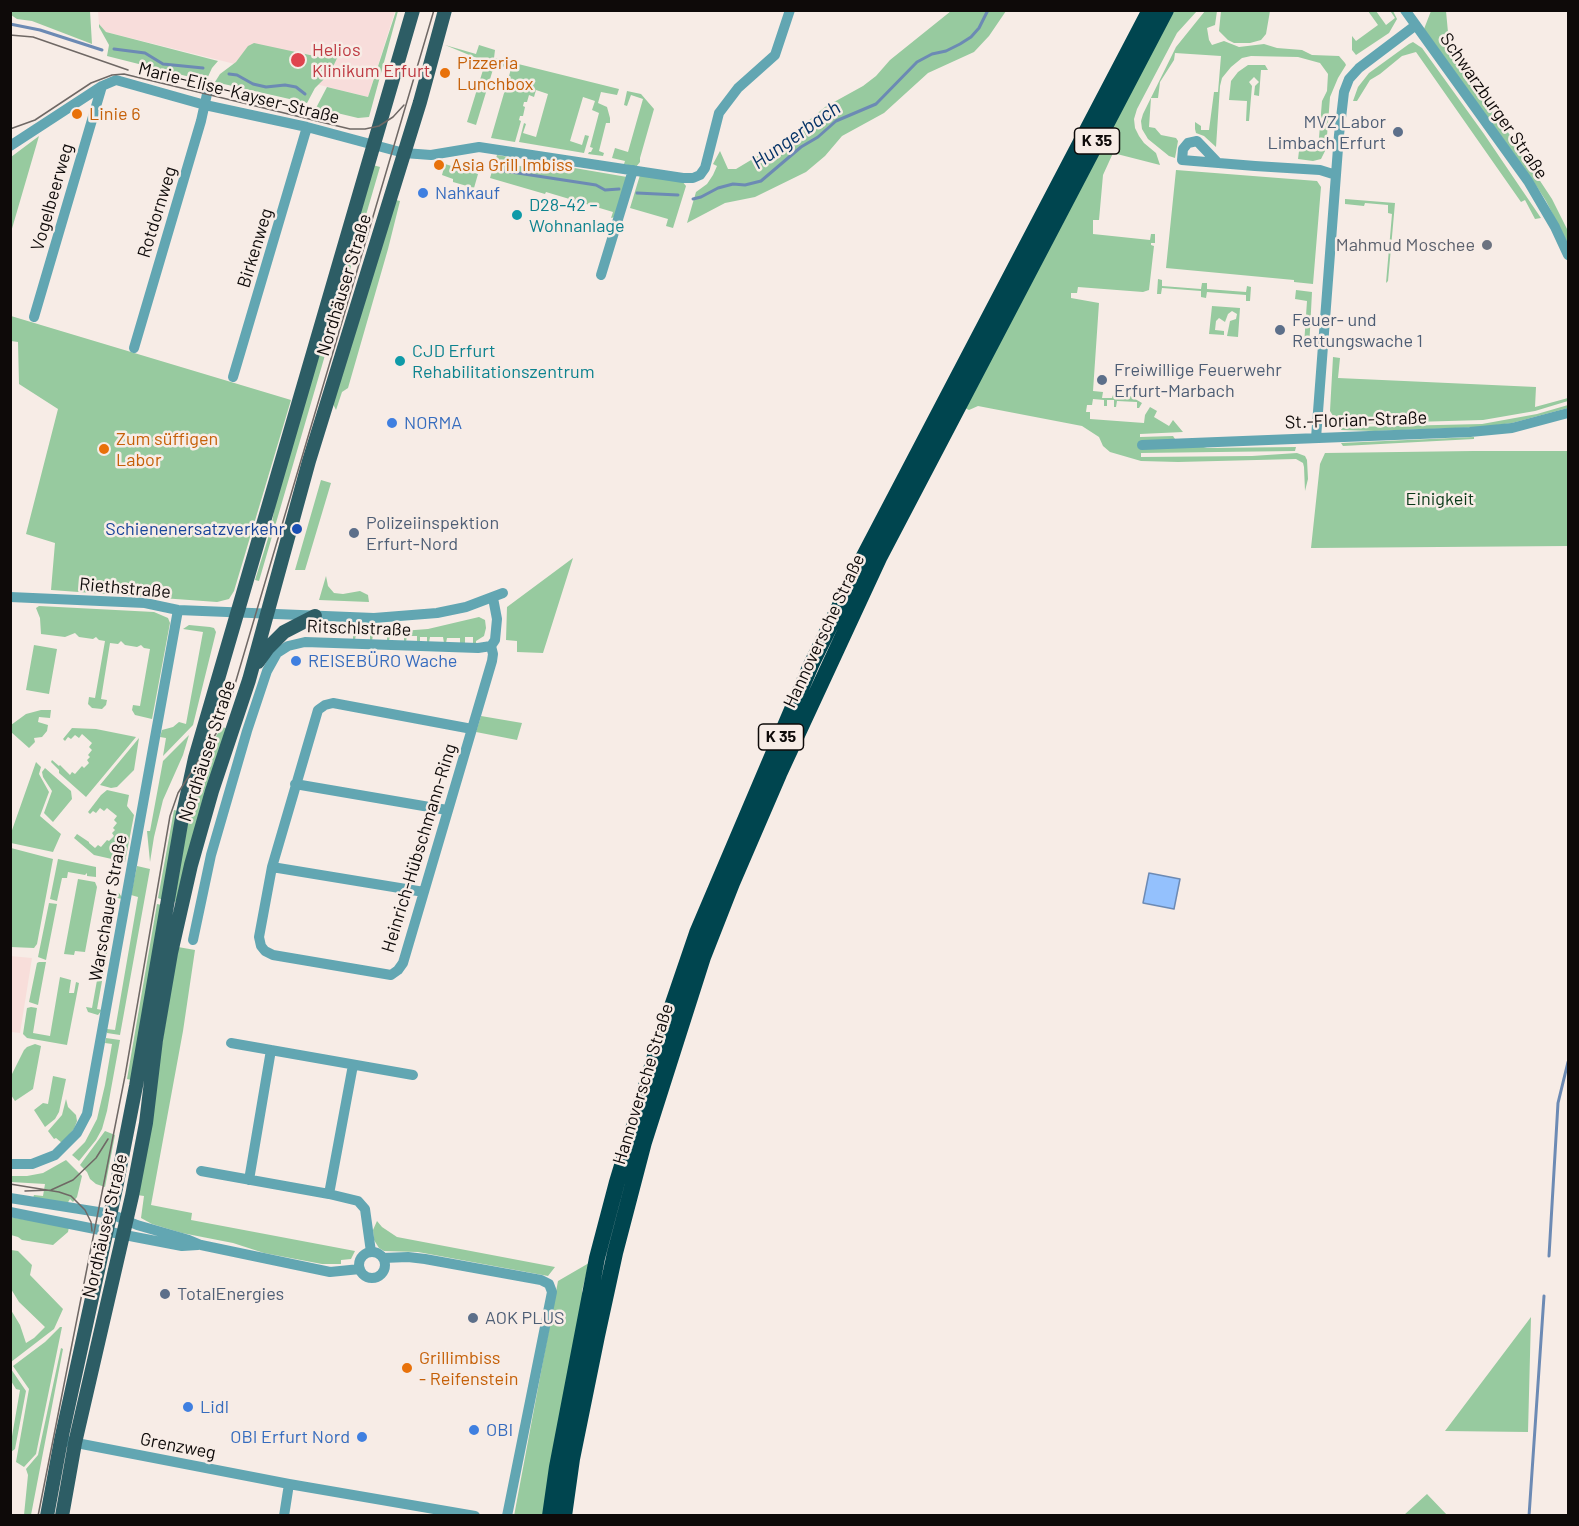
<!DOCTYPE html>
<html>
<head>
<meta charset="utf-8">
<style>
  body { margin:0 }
  #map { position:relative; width:1579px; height:1526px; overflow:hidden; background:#f7ece6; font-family:Barlow,sans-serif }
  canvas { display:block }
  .frame { position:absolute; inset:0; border:12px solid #0e0a09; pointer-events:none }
</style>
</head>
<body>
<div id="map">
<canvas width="1579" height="1526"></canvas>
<div class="frame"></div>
</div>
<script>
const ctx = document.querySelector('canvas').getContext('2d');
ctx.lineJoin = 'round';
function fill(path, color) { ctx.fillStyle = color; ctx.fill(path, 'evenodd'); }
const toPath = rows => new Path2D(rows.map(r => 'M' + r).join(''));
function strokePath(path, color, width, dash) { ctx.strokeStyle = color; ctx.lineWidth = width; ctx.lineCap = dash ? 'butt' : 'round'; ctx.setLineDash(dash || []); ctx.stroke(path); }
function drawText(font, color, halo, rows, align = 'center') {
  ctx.font = font + ' Barlow,sans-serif'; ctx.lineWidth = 5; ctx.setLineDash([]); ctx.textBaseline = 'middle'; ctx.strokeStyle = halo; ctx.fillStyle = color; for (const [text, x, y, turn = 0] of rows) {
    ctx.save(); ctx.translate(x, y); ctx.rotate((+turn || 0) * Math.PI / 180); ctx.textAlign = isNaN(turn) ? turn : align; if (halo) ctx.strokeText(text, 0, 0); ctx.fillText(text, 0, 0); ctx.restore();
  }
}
const education = toPath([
  [10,956,32,958,20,1033,11,1032]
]);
const medical = toPath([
  [98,11,395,11,368,97,106,32,99,24]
]);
const green = toPath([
  [11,10,90,11,92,44,32,21,17,19,11,15],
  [396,11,398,11,369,117,358,118,316,108,327,87,368,97],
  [951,11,1006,11,989,36,974,52,928,73,884,113,842,136,825,156,806,172,755,197,725,203,687,223,696,192,707,184,713,175,717,166,713,164,720,151,728,169,736,169,766,151,778,146,825,107,863,86,876,76,890,60],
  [1171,11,1197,11,1177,33,1137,109,1134,119,1135,128,1139,136,1144,143,1156,153,1160,165,1113,153,1103,175,1099,220,1093,220,1093,234,1150,240,1151,234,1155,234,1155,243,1151,243,1151,245,1154,246,1149,290,1143,292,1078,287,1077,293,1071,293,1071,298,1099,303,1093,391,1103,392,1102,398,1112,398,1113,395,1130,396,1142,403,1139,408,1137,408,1137,402,1117,401,1116,407,1114,407,1114,400,1107,400,1107,406,1104,406,1104,400,1093,399,1092,405,1087,405,1086,412,1090,412,1090,419,1144,423,1145,415,1150,407,1157,411,1154,417,1169,426,1173,420,1183,432,1140,434,1140,437,1173,436,1175,439,1207,448,1296,447,1295,451,1141,453,1141,457,1252,456,1297,453,1305,456,1307,460,1308,479,1305,491,1304,467,1303,463,1296,459,1178,462,1141,461,1110,452,1103,446,1099,437,1082,426,978,406,969,410,965,408],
  [1205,11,1217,11,1215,25,1207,28,1209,40,1212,45,1224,41,1239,47,1264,44,1277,48,1302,50,1312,55,1339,56,1345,63,1346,65,1338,78,1330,97,1326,149,1321,159,1313,161,1298,159,1300,143,1302,143,1302,149,1318,150,1322,101,1327,91,1328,74,1320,63,1298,57,1251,56,1242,58,1231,67,1222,78,1220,86,1216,147,1204,136,1196,133,1195,129,1195,122,1201,126,1201,130,1209,130,1214,92,1218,92,1221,56,1175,53,1174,60,1160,82,1158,98,1151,98,1149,127,1155,128,1161,135,1176,138,1178,141,1175,158,1169,156,1148,139,1142,129,1141,121,1143,114,1176,47],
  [1221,11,1270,11,1266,34,1261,40,1250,43,1234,43,1228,40,1219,31],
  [1368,11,1376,11,1386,25,1395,18,1391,12,1393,11,1397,19,1389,33,1356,55,1352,50,1352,36,1356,41,1378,25],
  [1431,11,1446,11,1449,43,1552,199,1568,231,1568,244,1546,201,1530,176,1424,29],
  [99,24,106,32,218,61,212,68,206,81,107,56,109,45,99,27],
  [1413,42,1422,48,1484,134,1541,218,1535,219,1525,200,1521,202,1416,52,1402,56,1380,74,1370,80,1357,101,1353,101,1358,87,1369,73,1409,44],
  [254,43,319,57,331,52,339,54,330,73,315,88,307,103,215,82,220,74,236,62,248,46],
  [445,45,476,54,479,45,495,50,494,58,619,89,617,95,601,92,598,103,607,107,610,118,610,123,606,123,599,151,604,153,603,156,588,154,589,152,591,152,593,148,590,147,599,113,592,110,595,101,583,97,570,141,582,145,585,135,589,136,584,153,519,142,524,123,526,124,523,133,536,137,548,94,536,90,534,97,529,95,527,102,524,102,523,106,525,107,523,116,520,116,519,120,521,121,515,142,491,138,511,69,479,59],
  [479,62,494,66,476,125,467,122,483,70,478,68],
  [1248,65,1265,65,1268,70,1261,70,1259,96,1254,95,1255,86,1259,82,1254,77,1249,82,1252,86,1249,121,1246,121,1247,101,1229,100,1231,81,1238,72],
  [627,91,641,94,654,109,640,158,640,162,636,167,624,164,625,161,612,158,615,148,628,152,643,99,631,95,627,106,624,105],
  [39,136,11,232,11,157],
  [497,155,509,157,508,164,549,171,551,164,627,177,615,217,611,218,613,212,546,192,545,194,490,178],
  [445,164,478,174,474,188,453,182,453,179,442,175],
  [373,165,380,167,259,581,255,580,270,532,277,496],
  [1176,170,1317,181,1321,187,1313,284,1294,282,1294,280,1166,268],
  [640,175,682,181,686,186,673,228,666,226,668,219,630,208],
  [1345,199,1395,203,1388,281,1386,283,1392,214,1388,213,1388,205,1365,203,1364,206,1345,204],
  [396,200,400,201,388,249,348,388,342,392,336,410,333,404],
  [1158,279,1162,280,1162,286,1201,289,1202,283,1207,283,1207,289,1246,292,1247,286,1251,287,1250,301,1246,301,1246,295,1207,292,1206,298,1201,297,1201,291,1162,288,1161,294,1157,294],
  [1296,290,1312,292,1309,349,1304,345,1307,301,1295,299],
  [1212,306,1240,308,1238,337,1227,336,1230,321,1236,319,1237,314,1232,311,1228,314,1225,322,1219,318,1216,321,1215,330,1224,331,1224,335,1209,334],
  [11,316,291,400,234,591,229,599,217,602,51,590,55,543,26,534,58,409,19,384,18,342,11,341],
  [1333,357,1340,358,1338,378,1536,387,1535,407,1568,398,1568,401,1535,411,1483,420,1345,424,1335,419,1330,411],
  [1568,405,1568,408,1512,423,1482,427,1375,431,1341,430,1342,428,1351,427,1482,424,1537,414],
  [1474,437,1474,439,1343,446,1341,443],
  [1473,451,1568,451,1568,546,1311,548,1320,464,1325,453],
  [321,480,331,483,305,570,295,570],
  [573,558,543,653,517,652,517,641,506,640,507,607],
  [326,576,328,586,334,593,343,594,360,591,368,595,369,602,319,600],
  [39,606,154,612,168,618,170,623,152,719,135,715,132,710,133,705,140,706,150,649,144,648,141,645,137,647,125,645,121,641,118,644,110,643,101,699,107,700,106,705,102,709,92,708,88,704,89,697,95,698,105,641,99,640,96,637,93,639,79,637,75,633,65,637,41,634,40,618,36,608],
  [479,617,485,620,486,628,484,636,476,641,476,644,473,644,473,637,465,637,465,644,460,644,460,638,447,638,446,643,444,643,443,637,430,637,429,643,427,643,427,637,420,637,420,642,417,642,417,636,407,636,406,642,404,642,404,636,390,636,389,641,387,641,387,635,373,635,372,641,370,641,370,635,356,634,355,640,353,640,353,632,375,633,428,629],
  [189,625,210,627,214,628,216,632,193,725,163,756,166,738,160,737,162,730,173,727,179,722,186,724,203,632,183,629],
  [34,645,57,649,49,694,26,690],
  [41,710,51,710,50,718,39,717,38,722,48,725,47,731,42,737,34,738,35,742,29,748,11,732,11,725,26,714],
  [481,716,522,723,517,740,476,732],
  [222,727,229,729,178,902,172,901,198,764],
  [72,728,96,729,136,737,86,797,59,773,59,770,51,762,52,760,59,766,60,765,70,775,72,772,75,774,82,766,84,768,89,763,87,760,90,757,88,755,92,750,89,747,92,743,82,734,79,738,75,735,71,739,68,737,65,741,63,739],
  [189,735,183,755,163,800,154,837,150,862,147,831,150,831,163,761],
  [139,738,134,770,117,787,111,788,100,785],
  [36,762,41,767,39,774,49,792,40,816,61,834,53,852,11,843,11,833],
  [45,768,71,791,72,799,53,822,44,813,52,791,43,777,42,772],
  [107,790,129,795,127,806,134,815,125,862,94,855,74,838,77,834,89,842,89,843,95,848,98,845,101,847,107,840,109,841,114,836,112,833,115,830,113,828,117,823,114,820,117,816,107,808,104,811,100,808,96,813,93,811,90,814,88,812,101,795],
  [174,810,178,811,163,900,158,898],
  [11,848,53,859,37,944,34,948,11,947],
  [58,859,96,867,96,877,87,876,87,873,85,875,68,872,67,878,62,878,57,901,50,899],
  [137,866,150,869,120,1035,107,1033,107,1029,115,1030,138,897,131,895],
  [78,879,95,882,97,887,85,952,75,951,74,955,64,954],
  [111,891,119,893,123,899,117,898,97,1009,102,1010,98,1015,88,1012,86,1007,92,1008,112,897,106,896],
  [49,903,57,904,46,960,38,957],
  [157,904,162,905,131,1080,127,1079],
  [178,947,195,950,183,1031,151,1205,192,1213,191,1220,355,1251,351,1259,341,1260,341,1264,322,1264,264,1253,233,1243,182,1233,152,1224,141,1218,144,1196,137,1195],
  [39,962,46,962,38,1005,29,1002,37,963],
  [60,977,71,980,69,993,74,993,76,982,79,983,67,1045,27,1038,23,1034,27,1008,31,1007,37,1008,33,1033,50,1036],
  [106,1038,120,1040,107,1111,102,1129,96,1140,79,1161,72,1155,85,1142,97,1119,105,1085,112,1044,105,1043],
  [35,1044,41,1046,33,1089,15,1101,11,1095,11,1076,24,1050,27,1047],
  [53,1076,66,1079,59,1112,55,1119,45,1127,34,1110,43,1103,48,1104],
  [66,1099,68,1107,76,1115,77,1121,74,1129,62,1143,56,1138,54,1139,48,1131,62,1115],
  [105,1131,115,1135,105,1187,96,1184,90,1179,87,1172,80,1165],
  [66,1160,82,1176,77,1197,73,1202,70,1199,67,1204,33,1198,34,1195,43,1196,45,1184,11,1182,10,1176,27,1176,43,1173],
  [10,1217,69,1227,68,1232,53,1245,22,1240,18,1237,11,1235],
  [377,1221,382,1227,397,1237,555,1267,548,1276,418,1252,384,1251,379,1248,374,1240,373,1230],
  [11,1250,18,1251,32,1265,30,1275,63,1309,54,1329,11,1362,11,1310,20,1325,26,1343,34,1338,45,1327,19,1302,11,1289],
  [589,1263,582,1291,584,1297,545,1515,514,1516,558,1281],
  [1531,1317,1528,1432,1445,1431],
  [60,1327,62,1327,36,1454,24,1467,16,1462,29,1389,13,1366,45,1342],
  [61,1348,63,1349,31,1515,24,1515,28,1475,26,1469,38,1455],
  [11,1369,26,1391,15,1449,11,1452,11,1442,20,1390,16,1389,11,1381],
  [1427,1494,1447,1515,1404,1515]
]);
const water = toPath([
  [1149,873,1180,879,1174,909,1143,903,1149,873]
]);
const stream = toPath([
  [10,24,40,30,102,50],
  [114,49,145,53,163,64,203,68],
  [229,74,237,75,253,84,266,87,285,85,296,87,305,94],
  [498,170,596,185,605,190,619,189],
  [637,193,678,195],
  [693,199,701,197,718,188,733,184,745,185,761,181,801,147,818,137,836,121,876,104,917,62,932,54,946,51,960,44,971,37,979,28,988,10],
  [1549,1256,1558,1103,1568,1062],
  [1529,1516,1544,1296]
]);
const minor = toPath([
  [1405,10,1528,181,1555,227,1568,255],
  [10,146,102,86,116,80,205,105,307,127,404,153,431,155,479,147,683,178,693,178,700,175,705,168,719,113,738,88,775,55,790,10],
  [1218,163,1197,141,1188,143,1183,149,1182,160,1255,166,1320,170,1336,175],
  [601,275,633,170],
  [34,317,102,86],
  [134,348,201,121,209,85],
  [233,377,307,127],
  [1316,438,1339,135,1344,92,1349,79,1359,68,1416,25],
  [1142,445,1470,432,1512,428,1568,413],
  [10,597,145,603,178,610,374,618,437,613,466,607,503,593],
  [472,729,333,703,325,705,318,710,272,867,259,937,261,946,265,951,273,955,391,975,398,970,403,963,492,661,493,654,491,646,495,640,497,619,493,598],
  [295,784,447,810],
  [272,867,424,892],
  [193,940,211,855,247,731,267,671,277,653,288,646,305,642,478,648,491,646],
  [231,1043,413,1075],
  [10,1164,32,1164,55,1155,77,1133,87,1114,178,610],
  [201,1171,329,1194,358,1201,365,1209,371,1252],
  [249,1180,271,1050],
  [329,1194,353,1065],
  [10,1198,111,1214,137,1225,189,1240,201,1245,330,1272,360,1269],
  [10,1212,135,1237,182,1246,198,1245],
  '359 1265a13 13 0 1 1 26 0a13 13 0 1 1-26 0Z',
  [383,1258,408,1257,425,1259,541,1280,549,1284,552,1292,507,1516],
  [61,1440,289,1484,475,1516],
  [284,1516,289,1484]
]);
const major = toPath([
  [258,662,268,648,284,632,315,616],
  [47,1516,61,1440,116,1188,136,1086,182,818,195,758,413,10],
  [62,1516,75,1443,132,1196,146,1123,156,1040,171,953,191,865,212,791,249,680,309,461,420,102,445,10]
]);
const highway = toPath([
  [550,1516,557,1467,597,1258,617,1182,656,1053,697,933,811,665,862,560,1150,10],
  [564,1516,572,1459,597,1336,615,1253,644,1142,703,957,732,883,779,774,880,556,1166,10]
]);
const tram = toPath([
  [10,35,33,37,128,70],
  [10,129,35,120,91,83,112,75,124,74,350,129,365,129,379,126,393,117,404,105],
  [10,1184,59,1192,71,1196,85,1210,91,1222,92,1231],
  [25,1191,51,1190,73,1180,96,1158,108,1139],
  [38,1516,125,1076,170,816,178,793,219,729,230,701,434,10]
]);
const markers = [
  [298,60,8,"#e0444e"],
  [445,73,6,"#e8710a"],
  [77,114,6,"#e8710a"],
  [1398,132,6,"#5c6f8a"],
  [439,165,6,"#e8710a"],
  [423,193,6,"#3f7fe0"],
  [517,215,6,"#0f9aa8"],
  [1487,245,6,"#6b7280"],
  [1280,330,6,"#5c6f8a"],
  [400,361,6,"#0f9aa8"],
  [1102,380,6,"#5c6f8a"],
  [392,423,6,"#3f7fe0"],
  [104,449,6,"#e8710a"],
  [297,529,6,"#1a4fb4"],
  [354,533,6,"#5c6f8a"],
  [296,661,6,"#3f7fe0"],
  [165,1294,6,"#5c6f8a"],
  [473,1318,6,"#5c6f8a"],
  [407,1368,6,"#e8710a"],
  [188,1407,6,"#3f7fe0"],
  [474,1430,6,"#3f7fe0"],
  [362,1437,6,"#3f7fe0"]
];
const shields = [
  [1097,141,45],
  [781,737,45]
];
const shieldNames = [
  ["K 35",1097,141],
  ["K 35",781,737]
];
const healthNames = [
  ["Helios",312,50],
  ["Klinikum Erfurt",312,71]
];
const foodNames = [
  ["Pizzeria",457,63],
  ["Lunchbox",457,84],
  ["Linie 6",89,114],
  ["Asia Grill Imbiss",451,165],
  ["Zum süffigen",116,439],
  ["Labor",116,460],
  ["Grillimbiss",419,1358],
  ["- Reifenstein",419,1379]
];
const streetNames = [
  ["Marie-Elise-Kayser-Straße",239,93,14],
  ["Schwarzburger Straße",1494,106,55],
  ["Vogelbeerweg",52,197,-74],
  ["Rotdornweg",157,212,-73],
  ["Birkenweg",255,248,-73],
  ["Nordhäuser Straße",344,285,-73],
  ["St.-Florian-Straße",1356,420,-2],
  ["Riethstraße",125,588,5],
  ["Ritschlstraße",359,628,2],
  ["Hannoversche Straße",824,631,-65],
  ["Nordhäuser Straße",207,751,-72],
  ["Heinrich-Hübschmann-Ring",419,848,-73],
  ["Warschauer Straße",108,908,-80],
  ["Hannoversche Straße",643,1084,-73],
  ["Nordhäuser Straße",105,1226,-77],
  ["Grenzweg",178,1446,11]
];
const serviceNames = [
  ["MVZ Labor",1386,122,"right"],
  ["Limbach Erfurt",1386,143,"right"],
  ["Feuer- und",1292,320],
  ["Rettungswache 1",1292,341],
  ["Freiwillige Feuerwehr",1114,370],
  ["Erfurt-Marbach",1114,391],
  ["Polizeiinspektion",366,523],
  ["Erfurt-Nord",366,544],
  ["TotalEnergies",177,1294],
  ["AOK PLUS",485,1318]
];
const shopNames = [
  ["Nahkauf",435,193],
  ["NORMA",404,423],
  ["REISEBÜRO Wache",308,661],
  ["Lidl",200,1407],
  ["OBI",486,1430],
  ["OBI Erfurt Nord",350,1437,"right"]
];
const cultureNames = [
  ["D28-42 –",529,205],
  ["Wohnanlage",529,226],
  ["CJD Erfurt",412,351],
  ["Rehabilitationszentrum",412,372]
];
const worshipNames = [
  ["Mahmud Moschee",1475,245]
];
const parkNames = [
  ["Einigkeit",1440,499]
];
const transitNames = [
  ["Schienenersatzverkehr",285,529]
];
const waterNames = [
  ["Hungerbach",796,135,-35]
];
fill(education, '#f8deda');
fill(medical, '#f8dddb');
fill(green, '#97ca9f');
fill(water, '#94c1fd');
strokePath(water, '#6c8ab4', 1.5);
strokePath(stream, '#6c8ab4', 3);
strokePath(minor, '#62a6b2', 10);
strokePath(major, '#2d5d65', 14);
strokePath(highway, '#00454f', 16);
strokePath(tram, '#6f6865', 1.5);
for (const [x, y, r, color] of markers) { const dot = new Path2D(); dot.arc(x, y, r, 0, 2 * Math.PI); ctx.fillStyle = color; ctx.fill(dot); strokePath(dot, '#f7ece6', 2); }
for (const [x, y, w] of shields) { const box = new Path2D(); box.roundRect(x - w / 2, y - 13, w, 26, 4.5); ctx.fillStyle = '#f7ece6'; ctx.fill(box); strokePath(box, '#0e0a09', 1.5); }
drawText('bold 16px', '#0e0a09', null, shieldNames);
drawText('18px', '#be3a42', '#f7ece6', healthNames, 'left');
drawText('18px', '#c56008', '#f7ece6', foodNames, 'left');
drawText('18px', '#0e0a09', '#f7ece6', streetNames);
drawText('18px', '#4e5e75', '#f7ece6', serviceNames, 'left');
drawText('18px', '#366cbe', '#f7ece6', shopNames, 'left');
drawText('18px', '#0d838f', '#f7ece6', cultureNames, 'left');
drawText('18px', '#5b616d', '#f7ece6', worshipNames, 'right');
drawText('18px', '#0a3a18', '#f7ece6', parkNames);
drawText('18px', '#164399', '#f7ece6', transitNames, 'right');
drawText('italic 20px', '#043266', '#f7ece6', waterNames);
</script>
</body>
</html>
